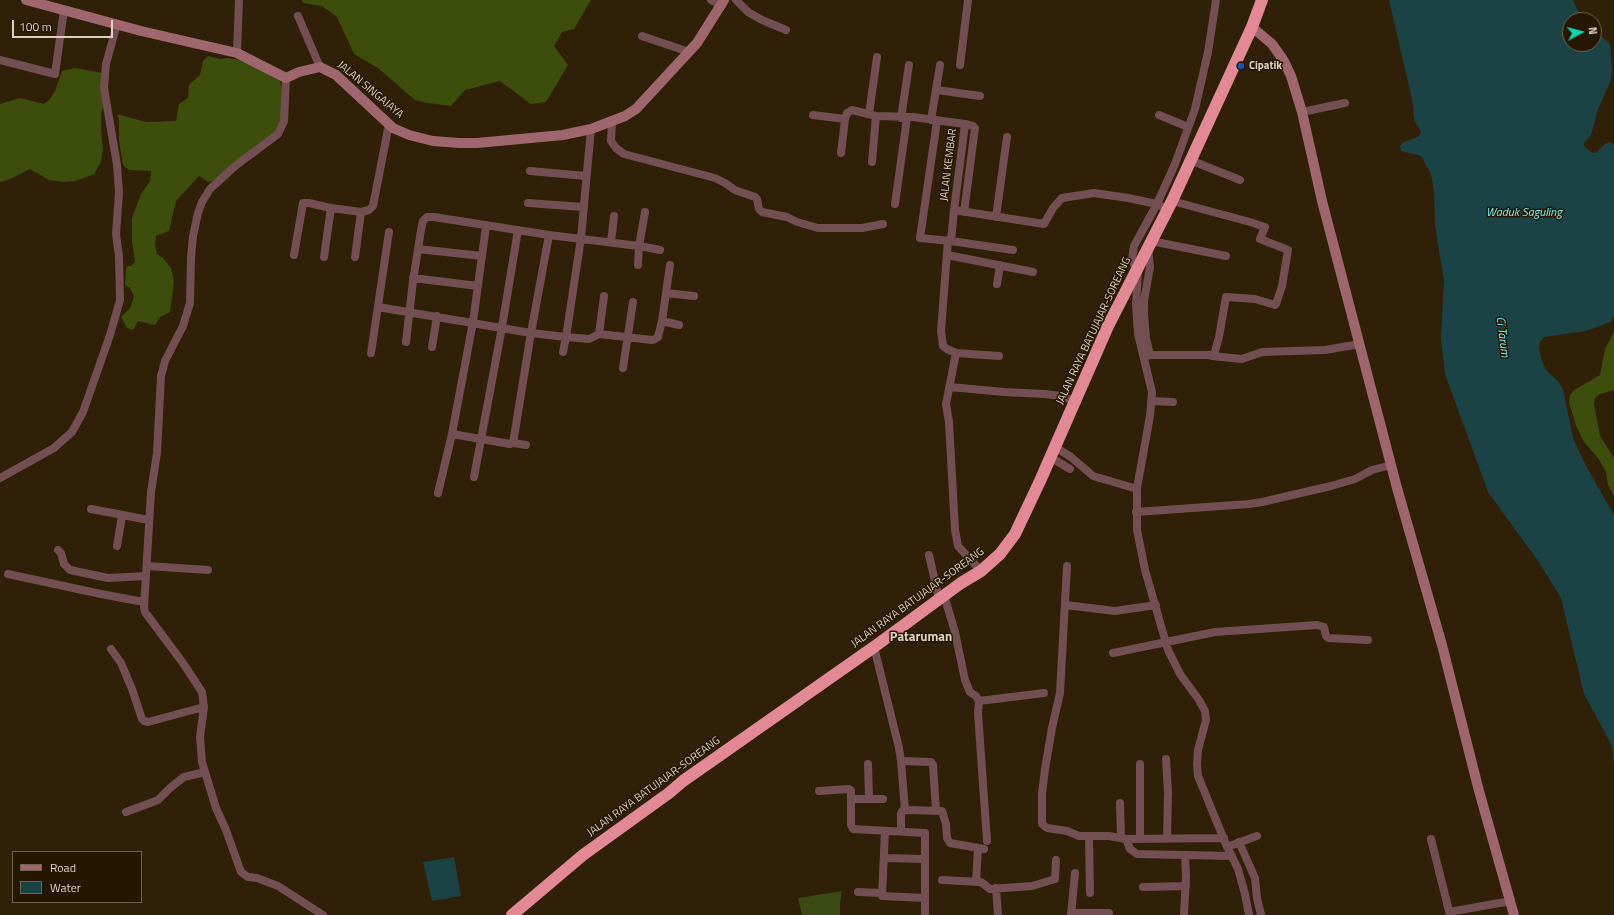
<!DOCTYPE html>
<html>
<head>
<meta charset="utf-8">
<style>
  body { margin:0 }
  #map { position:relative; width:1614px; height:915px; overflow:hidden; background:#2f2007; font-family:"Titillium Web",sans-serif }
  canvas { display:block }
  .legend { position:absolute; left:12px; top:851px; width:130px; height:52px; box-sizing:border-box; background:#251600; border:1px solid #6f624e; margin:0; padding:5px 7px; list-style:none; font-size:12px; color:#ddd3c4 }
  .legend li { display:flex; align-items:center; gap:8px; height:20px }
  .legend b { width:20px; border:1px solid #6f624e }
  .north { position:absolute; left:1562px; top:12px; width:40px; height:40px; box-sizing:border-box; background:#251600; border:1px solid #6f624e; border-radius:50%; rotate:83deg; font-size:11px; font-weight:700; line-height:16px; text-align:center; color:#ddd3c4 }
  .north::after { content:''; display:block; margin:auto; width:14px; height:18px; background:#0ed5b4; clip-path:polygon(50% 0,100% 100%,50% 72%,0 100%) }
  .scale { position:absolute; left:12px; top:20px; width:101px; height:18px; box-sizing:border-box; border:2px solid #ddd3c4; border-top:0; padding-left:5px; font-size:12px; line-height:14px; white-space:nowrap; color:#ddd3c4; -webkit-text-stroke:3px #251600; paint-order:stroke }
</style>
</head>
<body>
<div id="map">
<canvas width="1614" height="915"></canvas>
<ul class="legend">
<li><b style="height:5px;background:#a0666d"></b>Road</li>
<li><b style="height:11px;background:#1b4345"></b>Water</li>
</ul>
<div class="north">N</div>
<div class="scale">100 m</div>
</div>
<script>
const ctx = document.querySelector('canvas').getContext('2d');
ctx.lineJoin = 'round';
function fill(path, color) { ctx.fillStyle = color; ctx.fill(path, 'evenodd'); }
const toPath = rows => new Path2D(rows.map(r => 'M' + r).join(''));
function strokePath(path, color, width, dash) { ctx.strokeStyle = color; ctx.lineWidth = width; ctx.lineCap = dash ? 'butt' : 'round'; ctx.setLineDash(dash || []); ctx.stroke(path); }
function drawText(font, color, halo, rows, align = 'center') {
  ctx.font = font + ' "Titillium Web",sans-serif'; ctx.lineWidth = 3; ctx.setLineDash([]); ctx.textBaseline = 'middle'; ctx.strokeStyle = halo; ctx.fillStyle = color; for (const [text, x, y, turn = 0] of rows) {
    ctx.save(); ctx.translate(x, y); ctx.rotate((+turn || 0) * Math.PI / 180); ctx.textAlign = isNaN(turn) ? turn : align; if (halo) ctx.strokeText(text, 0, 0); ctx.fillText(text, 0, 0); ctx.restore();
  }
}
const green = toPath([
  [842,891,840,903,840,915,802,915,798,898]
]);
const forest = toPath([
  [301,0,591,0,574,29,562,32,554,46,568,65,546,102,531,104,500,81,465,90,451,106,428,103,415,100,378,68,354,54,337,17,322,6,304,3],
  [208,56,220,59,228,58,240,60,267,71,280,81,282,90,281,116,277,128,271,136,218,179,209,182,199,176,176,201,169,231,156,236,155,245,157,254,163,258,171,268,174,281,170,312,160,317,155,325,138,321,133,330,127,328,121,317,130,308,134,296,130,288,125,285,126,269,128,266,131,266,135,262,132,241,132,218,141,194,150,181,151,171,129,170,123,165,119,141,119,121,117,114,146,122,176,121,179,104,188,98,189,85,200,75,203,61],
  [75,68,102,73,103,108,101,113,101,130,103,150,101,162,94,174,76,181,63,182,49,180,30,169,8,180,0,182,0,104,20,98,44,104,50,99,55,91,62,71],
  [1614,332,1614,390,1600,394,1595,398,1594,404,1600,436,1614,458,1614,496,1608,485,1606,472,1598,458,1584,442,1576,426,1569,402,1570,395,1574,390,1600,375,1605,349]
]);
const water = toPath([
  [1389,0,1573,0,1577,9,1586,20,1570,20,1570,44,1594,44,1594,30,1610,44,1612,71,1611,80,1598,109,1591,135,1584,143,1584,146,1591,152,1594,153,1597,152,1605,144,1610,142,1614,145,1614,315,1611,322,1586,331,1544,337,1540,342,1539,348,1541,358,1546,370,1558,381,1563,389,1573,438,1585,464,1614,515,1614,765,1612,746,1584,694,1561,598,1538,561,1488,492,1445,374,1441,339,1444,280,1440,258,1435,224,1434,191,1431,174,1421,156,1401,151,1400,146,1402,143,1419,136,1421,132,1414,120,1413,104],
  [454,857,461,896,432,901,423,862]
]);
const street = toPath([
  [711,0,722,5],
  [736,0,748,12,762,20,786,30],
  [298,16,320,67],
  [642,36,689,52],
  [237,53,239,0],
  [0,60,55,74,64,10],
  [960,65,968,0],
  [286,78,284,121,278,134,235,166,210,189,202,202,198,213,193,236,191,257,190,303,183,326,165,361,161,376,157,453,151,492,144,607,145,612,183,663,202,692,204,707,200,737,202,762,216,808,226,830,241,872,248,877,257,878,278,886,323,915],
  [937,90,980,96],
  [1302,112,1345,103],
  [869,114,877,57],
  [813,115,845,119],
  [1159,115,1188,127],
  [901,118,909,65],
  [931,120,940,65],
  [937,121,920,238,951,241],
  [612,122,611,141,616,148,624,154,715,178,725,183,735,190,755,197,757,199,759,209,762,212,787,217,797,222,818,228,862,228,883,224],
  [841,153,845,119,847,113,852,110,876,116,913,117,965,124,954,210,1044,224,1053,208,1062,198,1094,193,1128,198,1157,204,1167,209],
  [1190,160,1240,180],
  [872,162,876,116],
  [530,171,586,176],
  [528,203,583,207],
  [895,204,907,118],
  [954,210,951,241,1013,250],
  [964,212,975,128,973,126,965,124],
  [996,217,1007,137],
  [948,240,941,331,943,346,947,349,956,353,999,356],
  [1151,241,1226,256],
  [611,242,614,216],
  [418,249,482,256],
  [294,255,303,203,309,203,331,208,361,212,369,210,373,206,389,124],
  [947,255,1033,272],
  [324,257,331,208],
  [355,257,361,212],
  [638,265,639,246,645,212],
  [1136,270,1132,259,1134,246,1157,204,1175,164,1195,109,1208,52,1216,0],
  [1138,271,1136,305,1138,334,1152,392,1150,416,1137,488,1137,530,1145,570,1168,650,1180,674,1199,700,1205,711,1206,720,1198,750,1197,764,1198,776,1225,842,1238,869,1245,894,1249,915],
  [413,278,478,286],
  [997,284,1000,265],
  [666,293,694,296],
  [378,307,531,333,566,337,581,238,591,129],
  [662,321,679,325],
  [599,334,604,296],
  [406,342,413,281,421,230,423,221,427,217,434,217,549,235,639,246,660,250],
  [432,347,437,316],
  [563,352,566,337,589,339,599,334,652,340,655,339,658,337,662,321,670,265],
  [371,353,389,232],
  [956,353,946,404,949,422,955,530,958,546,981,571],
  [1150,355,1214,355,1219,337,1226,297,1255,299,1275,305,1276,304,1282,286,1288,250,1260,239,1265,227,1250,222,1172,201],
  [1146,356,1150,355,1146,338,1144,314,1144,301,1150,267,1148,247],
  [1212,356,1242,359,1262,352,1325,350,1360,344],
  [623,368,633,302],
  [950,387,1004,392,1045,394,1060,396,1075,401],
  [1152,401,1173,402],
  [452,434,510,444,513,443,531,333,549,235],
  [513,443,526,445],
  [1055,447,1071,457,1093,476,1137,489],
  [1050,457,1070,469],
  [474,477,502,327,518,230],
  [0,478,54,448,72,432,83,412,110,335,120,300,119,256,116,234,119,192,117,165,104,88,106,64,117,24],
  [438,493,452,434,473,322,486,226],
  [91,509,149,520],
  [1136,512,1249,504,1262,502,1331,486,1355,479,1372,470,1391,465],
  [117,546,122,516],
  [58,550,61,553,64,564,70,570,108,578,146,576],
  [929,555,939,599],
  [147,566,208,570],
  [1067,566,1060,693,1052,728,1045,769,1042,793,1042,824,1047,828,1067,831,1079,836,1109,836,1126,839,1130,849,1137,854,1185,855,1186,877,1184,915],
  [8,574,101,594,144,602],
  [944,595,955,632,965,680,970,692,976,696,979,701,978,713,987,841],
  [1065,605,1115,611,1156,605],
  [874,647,899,748,901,761,905,810,942,811,946,824,947,838,950,843,984,849],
  [111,649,121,663,132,689,142,719,144,721,148,722,204,707],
  [1113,653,1215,632,1317,625,1324,627,1326,636,1328,638,1368,640],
  [979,701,1044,693],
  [1166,759,1168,792,1167,839],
  [901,761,931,762,933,765,936,810],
  [868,764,869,799],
  [819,791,849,789,851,790,851,825,853,829,925,833,925,915],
  [851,799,883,799],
  [1120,803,1121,838],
  [126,812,158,800,170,788,184,777,205,772],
  [885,831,882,896,925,898],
  [901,831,901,814,902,811,905,810],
  [1089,837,1090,893],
  [1126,839,1224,838],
  [1140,839,1140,764],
  [1431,839,1450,915],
  [1239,842,1255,878,1257,898,1261,915],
  [1227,847,1257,836],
  [1185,855,1232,856],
  [884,858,925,859],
  [942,880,981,882,990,889,1032,886,1055,879,1056,860],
  [976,882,978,849],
  [1143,887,1186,886],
  [996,888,998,915],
  [858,892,882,893],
  [1449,912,1511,901],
  [1071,913,1109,913,1109,915],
  [1071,915,1075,873]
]);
const secondary = toPath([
  [26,0,141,31,237,53,286,78,299,72,320,67,336,75,393,128,409,135,433,141,459,143,477,143,563,135,591,129,625,116,636,109,697,43,724,0],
  [1252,27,1272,44,1284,61,1291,76,1302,112,1322,201,1397,488,1442,645,1479,791,1514,915]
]);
const highway = toPath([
  [512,915,583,855,669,793,683,781,874,647,961,583,981,571,1000,554,1015,534,1040,481,1108,326,1172,201,1252,27,1262,0]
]);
const markers = [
  [1241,66,4,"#1a4fb4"]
];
const poiNames = [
  ["Cipatik",1249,66]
];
const streetNames = [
  ["JALAN SINGAJAYA",370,90,40],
  ["JALAN KEMBAR",949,165,-83],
  ["JALAN RAYA BATUJAJAR-SOREANG",1094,331,-65],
  ["JALAN RAYA BATUJAJAR-SOREANG",918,598,-36],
  ["JALAN RAYA BATUJAJAR-SOREANG",654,787,-36]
];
const waterNames = [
  ["Waduk Saguling",1524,213],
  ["Ci Tarum",1502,337,83]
];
const quarterNames = [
  ["Pataruman",921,638]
];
fill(green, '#3b4a12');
fill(forest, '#3d4e0c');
fill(water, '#1b4345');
strokePath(street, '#734e53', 8);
strokePath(secondary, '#a0666d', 10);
strokePath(highway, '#e38895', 12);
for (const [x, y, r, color] of markers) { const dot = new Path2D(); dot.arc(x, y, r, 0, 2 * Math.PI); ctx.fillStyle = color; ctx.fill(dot); strokePath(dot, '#251600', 1.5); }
drawText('bold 11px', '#ddd3c4', '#251600', poiNames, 'left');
drawText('11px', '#ddd3c4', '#251600', streetNames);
drawText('italic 12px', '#77f6fb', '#251600', waterNames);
drawText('bold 13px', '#ddd3c4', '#251600', quarterNames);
</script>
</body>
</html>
